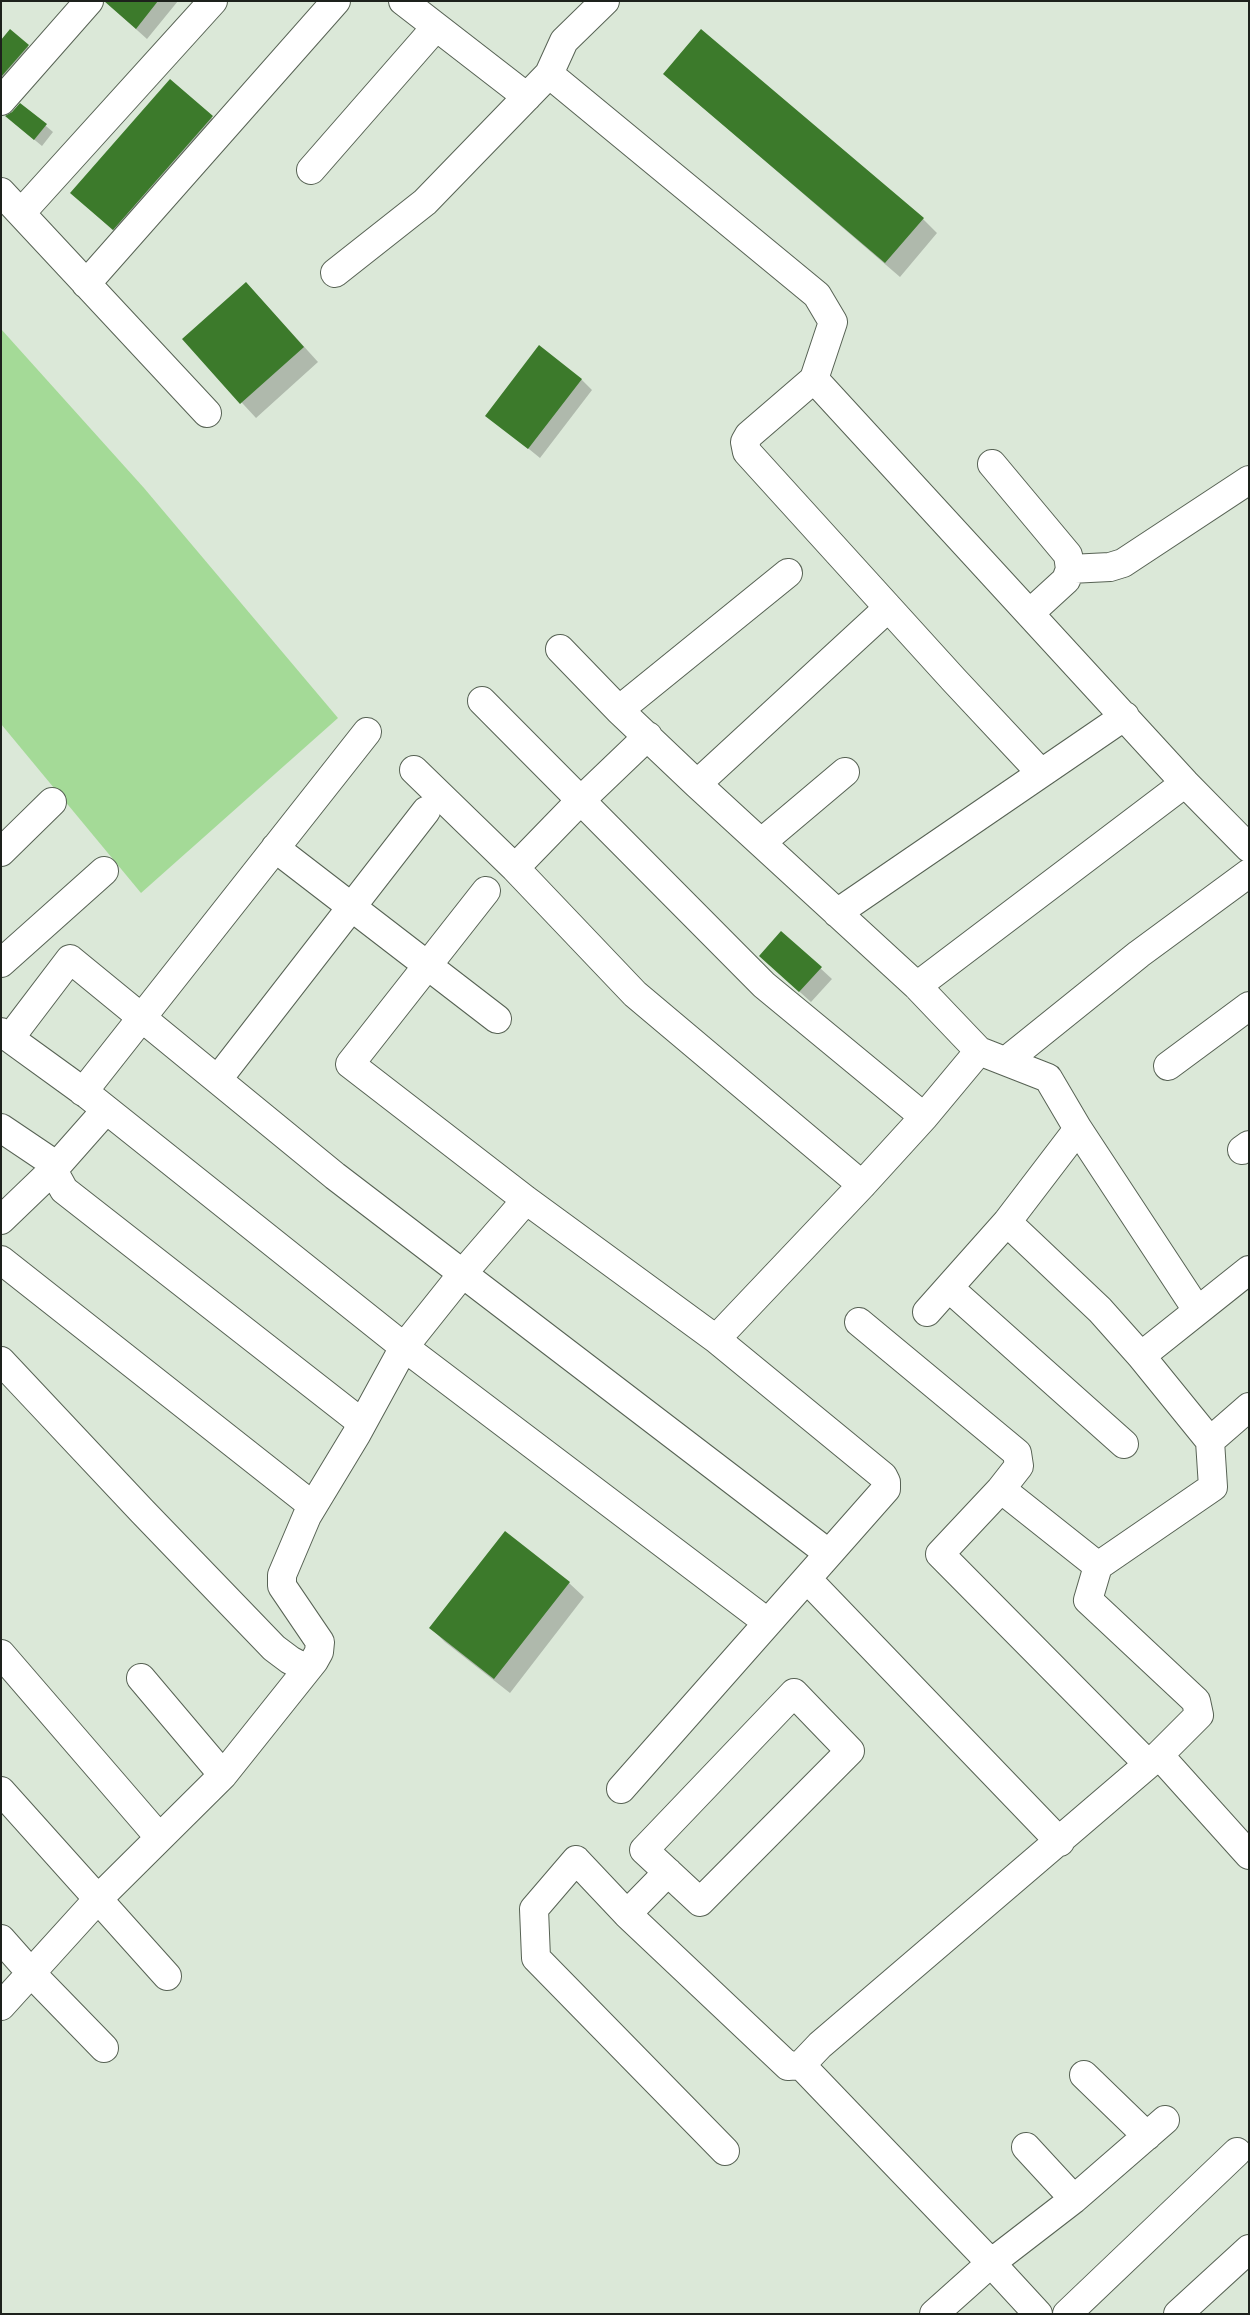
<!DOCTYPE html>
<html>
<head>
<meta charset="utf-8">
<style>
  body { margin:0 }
  #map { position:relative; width:1250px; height:2315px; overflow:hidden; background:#dbe8d8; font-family:Figtree,sans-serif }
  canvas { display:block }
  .frame { position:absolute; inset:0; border:2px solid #1d211c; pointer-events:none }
</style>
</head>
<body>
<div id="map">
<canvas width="1250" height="2315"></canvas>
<div class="frame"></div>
</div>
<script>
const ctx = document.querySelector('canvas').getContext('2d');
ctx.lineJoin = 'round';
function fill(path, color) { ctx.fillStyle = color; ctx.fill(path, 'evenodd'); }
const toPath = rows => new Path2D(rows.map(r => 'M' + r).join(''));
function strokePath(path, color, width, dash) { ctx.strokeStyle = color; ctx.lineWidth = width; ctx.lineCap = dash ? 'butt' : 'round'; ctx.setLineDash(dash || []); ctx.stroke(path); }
const green = toPath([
  [1,329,144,488,338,718,141,893,1,724]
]);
const shadow = toPath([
  [112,1,178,1,147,39,109,5],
  [10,31,35,53,1,92,1,42],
  [664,74,923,219,937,233,900,277],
  [171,81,227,132,128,244,72,193],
  [20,104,53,132,42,146,14,123,13,113],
  [260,298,318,362,256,418,183,339],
  [581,379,592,390,540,458,487,415],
  [781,932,832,979,811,1002,771,966],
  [505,1533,569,1583,584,1597,510,1693,445,1642,431,1628]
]);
const building = toPath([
  [104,1,158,1,136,29],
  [10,29,29,45,1,77,1,40],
  [701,29,924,218,885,263,663,74],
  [170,79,213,116,113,230,70,193],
  [20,103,47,124,34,140,5,116,12,112],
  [246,282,304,347,240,404,182,339],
  [539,345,582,379,528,449,485,416],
  [781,931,822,967,799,992,759,956],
  [505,1531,570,1582,494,1679,429,1628]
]);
const minor = toPath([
  [403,1,527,97],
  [549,74,817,295,833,322,814,379,749,435,745,442,747,452,954,680,1041,773],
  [1,101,89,1],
  [311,170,436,27],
  [1,192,207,413],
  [21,213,213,1],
  [335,273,425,202,549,74,564,41,605,1],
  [86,284,336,1],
  [814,379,1185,783,1249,848],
  [992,464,1068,555,1070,569,1066,580,1030,613],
  [1070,569,1110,567,1123,563,1249,480],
  [560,649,619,710,697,784,917,986,979,1051],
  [482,701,764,985,924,1117],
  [619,710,788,573],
  [414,770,515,868,635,994,862,1185],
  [697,784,888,608],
  [762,842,845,772],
  [275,848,497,1019],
  [1,852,52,802],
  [515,868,580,801,648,736],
  [486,891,350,1064,526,1200,716,1339,862,1185,924,1117,979,1051,1048,1078,1078,1129,1197,1310],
  [837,913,1125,716],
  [1,963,104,871],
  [917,986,1185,783],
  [1,1032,88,1095,404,1347,767,1622],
  [10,1038,70,959,335,1176,828,1553],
  [1006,1061,1139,954,1249,873],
  [1168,1066,1249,1006],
  [218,1079,426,811],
  [83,1092,367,732],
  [1,1128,47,1159,64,1190,362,1423],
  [1242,1150,1249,1145],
  [1,1220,53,1170,106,1110],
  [1007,1222,1100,1310,1141,1356,1210,1441,1213,1487,1098,1566,1088,1600,1196,1701,1199,1715,1159,1755,820,2045,801,2065,991,2263,1038,2314],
  [1,1260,313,1506],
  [949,1288,1124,1444],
  [927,1312,1007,1222,1078,1129],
  [859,1322,1017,1453,1019,1466,1001,1489,1098,1566],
  [1141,1356,1249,1270],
  [1,1361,142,1511,274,1648,290,1660,307,1669],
  [1210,1441,1249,1407],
  [1001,1489,940,1554,1148,1764],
  [807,1579,1060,1842],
  [1,1654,159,1837],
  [141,1678,223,1775],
  [794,1693,850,1751,700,1902,644,1850,794,1693],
  [1159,1755,1249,1855],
  [621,1789,886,1489,886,1482,883,1476,716,1339],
  [1,1791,167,1976],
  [627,1914,668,1872],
  [1,1939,32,1974,104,2048],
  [1,2006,99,1898,223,1775,314,1661,319,1652,320,1642,282,1586,282,1575,307,1516,356,1435,404,1347,463,1273,526,1200],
  [1084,2075,1147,2136],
  [1026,2147,1074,2199],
  [725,2151,536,1958,534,1909,576,1860,627,1914,788,2066,801,2065],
  [934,2314,991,2263,1074,2199,1165,2120],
  [1067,2314,1237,2152],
  [1178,2314,1249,2249]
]);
fill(green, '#a4da97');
fill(shadow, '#0003');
fill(building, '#3c7a2b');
strokePath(minor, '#576254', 30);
strokePath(minor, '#fff', 28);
</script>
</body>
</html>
